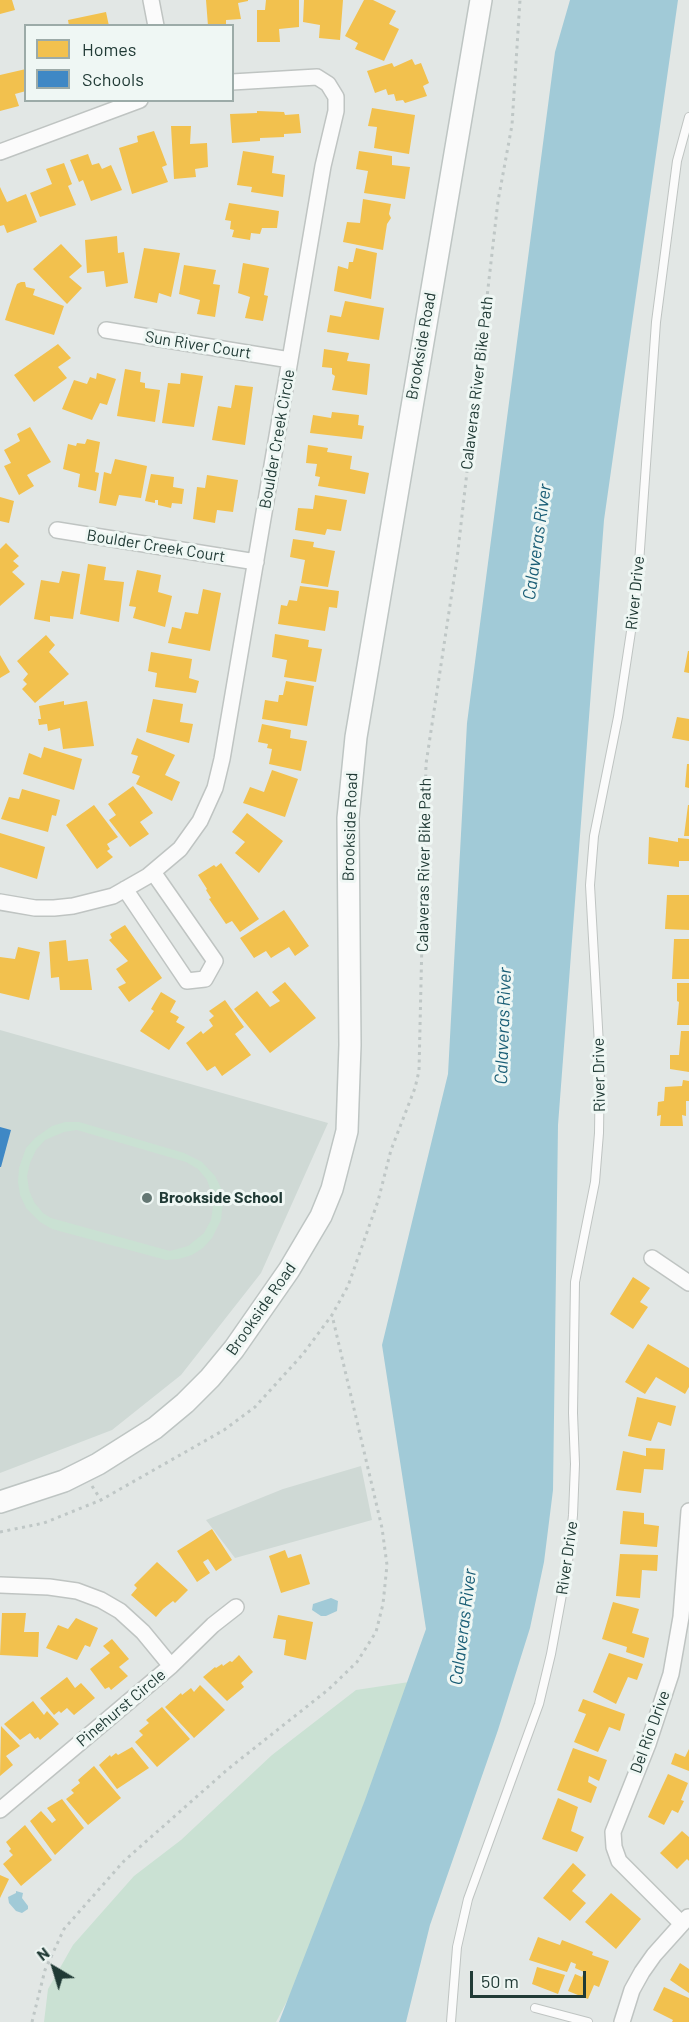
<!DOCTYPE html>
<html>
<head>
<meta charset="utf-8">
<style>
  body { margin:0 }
  #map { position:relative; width:689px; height:2022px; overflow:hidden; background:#e2e7e5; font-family:Barlow,sans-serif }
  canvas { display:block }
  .legend { position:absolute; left:24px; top:24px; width:210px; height:78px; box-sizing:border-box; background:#eff7f4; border:2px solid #9caba8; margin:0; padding:8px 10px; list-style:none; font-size:18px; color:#203a35 }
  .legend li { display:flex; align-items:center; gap:12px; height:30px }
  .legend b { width:30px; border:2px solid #9caba8 }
  .north { position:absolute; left:24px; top:1938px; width:60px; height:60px; -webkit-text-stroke:4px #eff7f4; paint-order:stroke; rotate:322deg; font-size:16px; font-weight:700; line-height:24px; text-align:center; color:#203a35 }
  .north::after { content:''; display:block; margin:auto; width:21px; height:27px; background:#203a35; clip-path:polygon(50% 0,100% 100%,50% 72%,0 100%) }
  .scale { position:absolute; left:470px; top:1971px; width:116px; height:27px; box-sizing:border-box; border:3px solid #203a35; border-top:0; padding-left:8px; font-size:18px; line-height:21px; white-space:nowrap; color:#203a35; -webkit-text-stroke:4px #eff7f4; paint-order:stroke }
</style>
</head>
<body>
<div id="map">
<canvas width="689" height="2022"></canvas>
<ul class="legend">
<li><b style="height:16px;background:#f2c14e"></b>Homes</li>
<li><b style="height:16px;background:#3f88c5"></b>Schools</li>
</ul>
<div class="north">N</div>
<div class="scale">50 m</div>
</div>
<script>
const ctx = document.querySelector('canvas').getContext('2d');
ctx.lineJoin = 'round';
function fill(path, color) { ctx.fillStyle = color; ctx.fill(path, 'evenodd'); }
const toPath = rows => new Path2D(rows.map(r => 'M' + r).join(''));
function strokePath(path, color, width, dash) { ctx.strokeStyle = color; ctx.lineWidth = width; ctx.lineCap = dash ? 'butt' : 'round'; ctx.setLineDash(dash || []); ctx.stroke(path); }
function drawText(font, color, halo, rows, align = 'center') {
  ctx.font = font + ' Barlow,sans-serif'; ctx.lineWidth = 6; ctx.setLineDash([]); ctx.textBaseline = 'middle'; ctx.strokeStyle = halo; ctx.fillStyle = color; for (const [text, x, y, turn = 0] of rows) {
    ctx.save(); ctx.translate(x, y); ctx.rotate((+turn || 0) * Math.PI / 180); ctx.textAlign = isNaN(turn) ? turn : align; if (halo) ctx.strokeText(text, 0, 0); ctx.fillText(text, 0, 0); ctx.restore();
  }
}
const built = toPath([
  [0,1030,328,1123,261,1273,181,1375,112,1430,0,1473],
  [361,1466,372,1520,235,1558,206,1520,283,1489]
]);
const green = toPath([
  [65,1122,79,1122,184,1153,202,1162,215,1176,221,1188,223,1201,221,1220,212,1238,203,1248,192,1255,179,1259,166,1260,52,1229,40,1222,26,1208,20,1195,18,1182,19,1168,26,1148,35,1138,52,1126],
  [77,1130,186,1162,198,1169,207,1180,214,1200,211,1220,204,1233,188,1246,170,1251,51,1218,43,1213,34,1202,29,1190,27,1176,30,1163,36,1150,45,1140,64,1132],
  [409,1682,308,1961,276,2022,44,2022,48,1989,73,1945,134,1876,181,1840,272,1755,356,1690]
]);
const water = toPath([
  [570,0,678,0,604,520,558,1125,553,1490,544,1562,530,1628,498,1730,430,1925,406,2022,279,2022,365,1800,426,1629,382,1345,448,1074,467,723,555,52],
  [331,1598,338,1601,337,1611,326,1616,321,1616,312,1610,313,1604],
  [16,1891,23,1893,22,1898,28,1906,28,1909,22,1913,16,1911,9,1903,8,1897,16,1893]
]);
const homes = toPath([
  [0,0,12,0,15,10,0,14],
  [206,0,248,0,248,1,238,3,241,19,226,20,226,26,208,26],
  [266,0,299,0,299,27,279,29,280,42,257,42,257,10,265,10],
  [304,0,343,0,340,40,319,38,320,25,303,22],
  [364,0,373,0,396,11,389,24,399,29,384,61,355,49,358,43,345,36],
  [106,12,109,26,69,26,68,20],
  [412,59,415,65,421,63,429,83,423,86,427,96,405,103,403,100,396,101,394,94,388,95,386,89,375,93,367,71,392,63,394,67],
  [26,69,26,91,15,94,19,106,0,111,0,75],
  [372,108,415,115,409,154,374,148,377,127,368,126],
  [257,111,284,112,285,115,299,114,301,133,284,134,284,137,260,138,260,141,232,143,230,114,257,113],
  [171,126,191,126,190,144,207,143,208,167,195,169,196,177,174,179],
  [154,131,167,165,162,167,168,182,132,194,119,148,138,142,137,136],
  [243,151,274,156,272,173,285,175,283,197,251,192,252,187,237,185],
  [359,151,392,156,392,165,410,167,405,199,364,193,368,171,356,169],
  [88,154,92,165,99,163,102,169,111,165,122,190,91,201,83,180,79,182,70,160],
  [64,163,72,184,68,186,76,205,40,217,30,193,52,184,46,169],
  [0,187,7,202,26,194,37,222,7,233,4,225,0,226],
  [363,199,391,204,389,214,391,218,387,224,383,250,343,242,347,222,360,223],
  [229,203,279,211,277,228,262,228,260,234,251,233,250,240,232,237,234,230,230,229,231,221,225,220],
  [117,236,118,253,124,252,128,283,106,287,104,271,87,273,85,240],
  [61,244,82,266,69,277,82,288,67,304,33,269],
  [144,248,180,253,171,297,159,293,157,303,134,298],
  [356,248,377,253,371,299,334,291,338,266,348,269,349,262,353,262],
  [243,263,269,268,264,295,268,296,263,321,245,318,250,297,238,293],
  [184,265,216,270,213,284,220,285,215,317,197,314,200,300,179,294],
  [21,282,25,282,26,287,35,289,33,295,64,306,54,335,5,320,15,289,17,284],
  [345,301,384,308,379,340,327,332,330,315,341,317],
  [58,344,71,358,58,367,67,378,34,402,14,375],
  [324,349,349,353,347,361,370,364,367,395,332,390,335,376,332,374,332,368,322,367],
  [125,369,141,372,140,382,145,383,145,388,160,390,155,422,117,416],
  [97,373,116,379,107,405,100,403,92,420,62,409,74,380,87,384,90,377,96,379],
  [181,373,203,376,194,427,162,423,168,383,180,384],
  [235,385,253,387,245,445,212,440,218,406,231,408],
  [332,412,359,415,358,425,364,426,362,439,310,433,313,415,331,418],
  [30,427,51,462,27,475,34,486,19,495,4,466,11,463,4,450,20,441,17,434],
  [87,439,100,442,95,472,99,473,96,491,78,487,80,474,63,469,68,444,76,446,77,443,85,444],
  [308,445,328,448,327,452,352,456,350,469,369,473,365,494,318,486,320,477,315,476,317,464,306,463],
  [115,459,147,466,141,498,119,495,116,506,99,503,104,472,111,474],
  [151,474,174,477,173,487,184,489,182,504,172,503,171,508,158,505,158,500,155,500,155,503,145,501],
  [207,475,238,480,233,512,217,510,215,523,193,519,197,487,205,488],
  [315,495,347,500,341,531,327,529,325,535,295,530,298,508,313,509],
  [0,497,14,501,9,523,0,521],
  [293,539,314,542,313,547,335,551,328,587,301,583,305,560,290,557],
  [6,543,19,556,13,561,19,566,12,572,25,584,0,606,0,549],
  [88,564,106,567,104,580,124,582,119,622,80,614],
  [137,570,161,575,158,592,172,596,165,627,133,618,136,607,129,606],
  [62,571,80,574,73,619,50,616,50,622,34,619,41,580,59,583],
  [300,586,339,591,337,608,329,607,325,631,278,624,281,605,287,606,289,600,297,601],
  [203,589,221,593,210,651,168,643,172,627,181,629,185,612,198,614],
  [275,634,309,640,308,647,322,649,316,682,284,677,287,660,272,657],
  [46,635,55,645,49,652,69,674,35,703,22,689,27,684,23,680,28,674,17,661],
  [688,651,689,651,689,673,684,672],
  [151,652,192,659,189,678,199,681,196,693,155,687,157,673,148,671],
  [0,655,10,672,0,678],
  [286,681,314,686,307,726,262,719,265,700,278,702,279,695,283,695],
  [153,699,183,704,180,722,193,724,189,743,146,732],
  [64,701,64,705,87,701,94,746,63,749,60,728,48,731,47,724,39,725,38,719,41,719,39,706],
  [677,717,689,719,689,741,672,738],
  [262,724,291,730,290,738,307,741,301,771,269,764,272,749,267,748,268,744,258,742],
  [137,738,175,755,165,775,180,782,172,801,136,784,140,776,132,773,138,756,131,754],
  [44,747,82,759,74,790,23,774,29,753,41,758],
  [687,764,689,764,689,788,685,787],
  [272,770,298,779,285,817,243,803,250,787,264,792],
  [133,786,153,813,140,822,149,834,130,847,109,820,116,815,108,804],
  [22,789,60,800,56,816,52,815,48,832,1,819,9,797,19,799],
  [94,805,118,837,107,844,110,849,107,851,113,857,97,869,66,825],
  [688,805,689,805,689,836,684,836],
  [247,813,283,841,259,873,235,853,245,842,232,832],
  [0,833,45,847,37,879,0,867],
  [649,837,678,842,678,838,689,839,689,861,679,861,679,867,648,864],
  [221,863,259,919,240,932,232,921,226,924,209,899,211,898,206,890,207,889,198,875,214,865,216,867],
  [667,895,689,895,689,930,665,929],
  [284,910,309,946,295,956,289,947,271,958,266,951,254,958,240,938],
  [125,925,162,978,129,1002,118,987,126,983,116,969,128,961,109,940,112,938,110,934],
  [674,939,689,939,689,979,672,979],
  [66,940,68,961,88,959,92,990,60,990,59,977,51,978,49,942],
  [18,947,40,952,29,1000,0,993,0,957,15,959],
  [285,982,316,1018,270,1053,234,1009,257,991,270,1007,280,1001,272,992],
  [677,983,689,983,689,1025,677,1025,679,1002,677,1001],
  [161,992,176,1001,170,1012,179,1017,176,1022,185,1027,169,1050,140,1031,154,1011,151,1009],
  [225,1000,244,1027,235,1034,251,1055,222,1076,215,1066,207,1071,186,1043,201,1031,203,1034,213,1026,209,1020,214,1016,209,1011],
  [681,1031,689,1031,689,1072,670,1069,670,1055,679,1055],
  [683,1080,689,1081,689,1101,686,1101,686,1116,682,1115,683,1126,660,1126,661,1115,657,1116,658,1102,664,1101,665,1087,682,1086],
  [633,1277,650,1288,640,1302,648,1307,633,1329,610,1314],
  [648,1344,689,1368,689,1387,685,1394,656,1377,645,1394,625,1382],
  [637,1397,676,1406,671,1426,658,1422,651,1441,628,1436],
  [646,1448,665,1449,663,1470,644,1469,641,1493,616,1490,623,1451,646,1456],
  [623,1511,644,1513,644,1524,659,1526,657,1547,620,1544],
  [212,1529,232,1560,216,1571,208,1559,203,1562,210,1573,197,1582,177,1551],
  [285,1550,288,1558,301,1554,310,1584,281,1593,269,1556],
  [620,1554,658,1555,657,1571,642,1570,640,1598,616,1596],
  [157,1562,188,1590,175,1603,173,1601,163,1609,156,1617,131,1595,137,1588,134,1585],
  [613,1602,639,1609,632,1633,649,1638,644,1658,626,1652,627,1647,602,1639],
  [2,1613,26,1613,24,1632,39,1632,38,1657,0,1655],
  [278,1615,313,1622,306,1660,284,1655,286,1640,273,1638],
  [76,1618,98,1628,90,1647,85,1645,77,1660,46,1648,58,1625,68,1629],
  [112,1639,129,1659,119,1667,128,1676,111,1690,109,1687,105,1689,90,1669,110,1653,103,1646],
  [609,1653,643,1664,637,1680,628,1677,616,1704,593,1692],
  [239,1655,253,1672,241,1683,244,1687,227,1701,203,1677,215,1667,216,1668,222,1664,223,1666,230,1661,232,1662],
  [67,1677,75,1688,81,1683,95,1698,74,1715,67,1708,61,1713,59,1711,54,1715,40,1698],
  [200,1685,225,1710,194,1738,165,1707,181,1693,182,1695,191,1688,194,1692],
  [583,1699,625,1714,620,1731,609,1727,598,1752,574,1742,586,1714,578,1711],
  [33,1701,44,1715,47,1711,59,1724,40,1740,38,1737,35,1739,30,1733,20,1740,4,1724],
  [162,1707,190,1739,157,1767,135,1742,143,1735,139,1731,149,1723,146,1720],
  [1,1726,20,1746,6,1756,13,1765,0,1776],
  [132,1747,149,1768,117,1789,99,1765,110,1755,111,1757,116,1753,118,1755],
  [573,1748,607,1760,599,1781,589,1776,588,1782,597,1787,591,1803,557,1790],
  [689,1749,689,1771,671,1764,675,1753,685,1757],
  [94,1766,121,1798,88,1825,66,1799,74,1793,71,1790,80,1783,78,1780],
  [668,1774,688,1783,681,1800,684,1801,678,1813,672,1810,664,1825,648,1817],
  [558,1798,578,1807,571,1831,584,1837,577,1852,542,1839],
  [62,1799,84,1828,55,1855,30,1821,41,1811,52,1823,56,1820,47,1808],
  [25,1825,52,1860,21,1886,3,1864,13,1855,9,1851,11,1849,6,1842],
  [682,1831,689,1837,689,1861,687,1859,677,1869,660,1853],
  [573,1863,586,1875,572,1891,586,1903,570,1921,543,1898],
  [0,1875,9,1879,0,1898],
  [611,1893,641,1919,616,1949,585,1922],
  [538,1937,560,1945,562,1940,593,1952,592,1955,609,1961,599,1987,594,1985,588,1999,568,1991,575,1974,582,1977,584,1972,575,1968,576,1964,571,1962,567,1972,529,1960],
  [680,1963,689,1969,689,1993,670,1980],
  [537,1967,565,1975,558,1994,532,1984],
  [664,1987,689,1998,689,2022,672,2022,673,2020,653,2010]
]);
const schools = toPath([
  [0,1127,11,1130,1,1167,0,1167]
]);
const path = toPath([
  [92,1486,101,1500],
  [0,1532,44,1523,101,1500,224,1430,255,1407,303,1354,332,1315,348,1286,378,1201,391,1150,415,1088,419,1071,426,764,457,559,498,201,512,125,520,0],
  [32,2022,45,1970,64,1929,124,1861,228,1769,329,1689,357,1662,376,1632,383,1604,387,1565,382,1528,332,1315]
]);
const lane = toPath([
  [535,2008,588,2022],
  [451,2022,457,1947,468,1899,539,1704,551,1654,568,1562,573,1515,575,1464,573,1413,575,1282,595,1182,599,1133,600,1063,590,885,594,836,618,717,637,592,656,322,677,161,689,117]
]);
const street = toPath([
  [151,0,156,26],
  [0,152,140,100],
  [106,330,290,360],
  [57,530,256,562],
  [125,889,187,981,205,979,215,961,153,872],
  [0,902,35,908,54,908,73,906,113,896,148,876,180,849,200,821,215,788,222,759,323,166,336,111,336,97,328,84,317,77,232,82],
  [652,1258,689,1283],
  [0,1585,49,1587,77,1591,101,1600,120,1611,143,1632,171,1666],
  [0,1810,171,1666,213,1625,236,1607],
  [682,1924,619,1861,614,1847,613,1832,648,1744,671,1674,681,1617,689,1511],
  [622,2022,632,1990,642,1972,654,1955,688,1917]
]);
const secondary = toPath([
  [0,1502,64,1481,98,1464,155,1428,185,1403,210,1378,234,1349,289,1270,321,1216,332,1189,347,1131,350,1045,348,818,356,737,481,0]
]);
const markers = [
  [147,1198,6,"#647773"]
];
const streetNames = [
  ["Sun River Court",198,345,9],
  ["Brookside Road",421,346,-80],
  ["Calaveras River Bike Path",477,383,-83],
  ["Boulder Creek Circle",277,439,-80],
  ["Boulder Creek Court",156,546,9],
  ["River Drive",635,593,-84],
  ["Brookside Road",350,827,-88],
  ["Calaveras River Bike Path",424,865,-89],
  ["River Drive",599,1075,-91],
  ["Brookside Road",261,1309,-55],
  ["River Drive",567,1558,-82],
  ["Pinehurst Circle",121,1708,-40],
  ["Del Rio Drive",650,1732,-70]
];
const poiNames = [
  ["Brookside School",159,1198]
];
const waterNames = [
  ["Calaveras River",537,542,-82],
  ["Calaveras River",503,1026,-88],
  ["Calaveras River",463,1627,-83]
];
fill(built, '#cfd9d5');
fill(green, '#cae1d3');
fill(water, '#a1cad7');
fill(homes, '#f2c14e');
fill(schools, '#3f88c5');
strokePath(lane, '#bfc4c2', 10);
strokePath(street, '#bfc4c2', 18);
strokePath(secondary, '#bec5c3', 24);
strokePath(path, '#bfc7c6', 3, [3, 4.5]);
strokePath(lane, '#fbfbfb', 8);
strokePath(street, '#fbfbfb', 15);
strokePath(secondary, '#fbfbfb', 21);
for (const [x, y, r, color] of markers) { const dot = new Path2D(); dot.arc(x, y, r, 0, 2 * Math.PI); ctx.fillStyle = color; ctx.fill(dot); strokePath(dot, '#eff7f4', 2); }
drawText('16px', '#203a35', '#eff7f4', streetNames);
drawText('bold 16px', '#203a35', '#eff7f4', poiNames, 'left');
drawText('italic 18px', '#1a5e76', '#eff7f4', waterNames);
</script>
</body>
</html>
